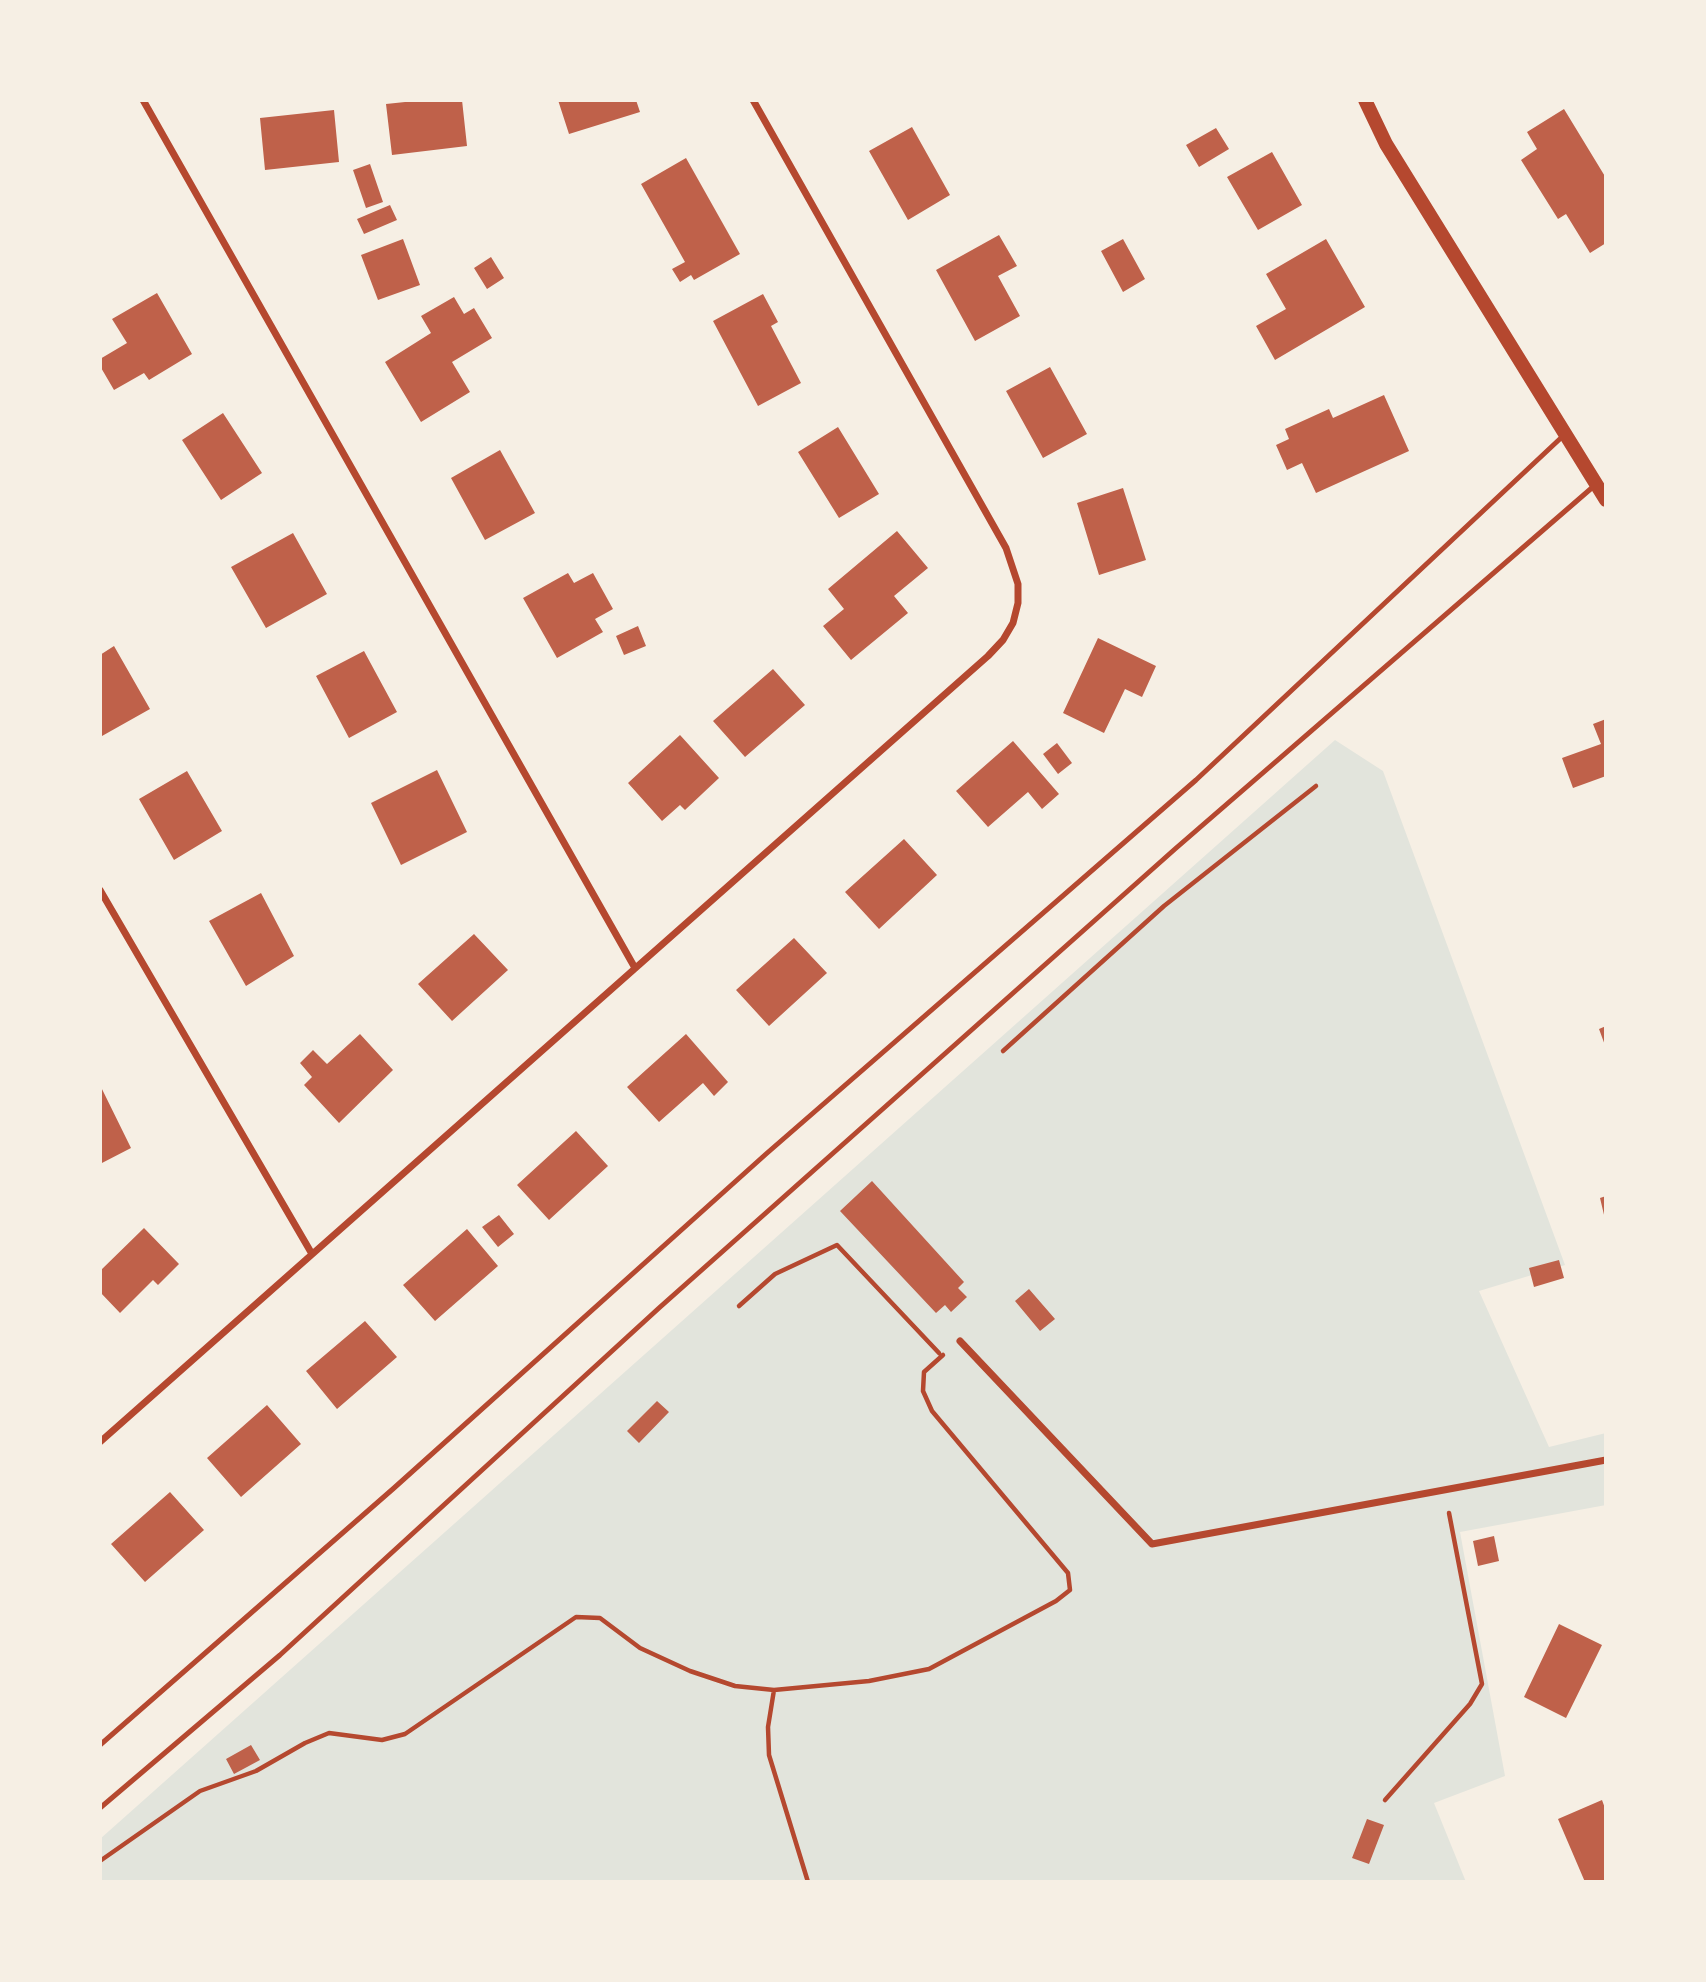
<!DOCTYPE html>
<html>
<head>
<meta charset="utf-8">
<style>
  body { margin:0 }
  #map { position:relative; width:1706px; height:1982px; overflow:hidden; background:#f6efe4; font-family:Helvetica,sans-serif }
  canvas { display:block }
  .frame { position:absolute; inset:0; border:102px solid #f6efe4; pointer-events:none }
</style>
</head>
<body>
<div id="map">
<canvas width="1706" height="1982"></canvas>
<div class="frame"></div>
</div>
<script>
const ctx = document.querySelector('canvas').getContext('2d');
ctx.lineJoin = 'round';
function fill(path, color) { ctx.fillStyle = color; ctx.fill(path, 'evenodd'); }
const toPath = rows => new Path2D(rows.map(r => 'M' + r).join(''));
function strokePath(path, color, width, dash) { ctx.strokeStyle = color; ctx.lineWidth = width; ctx.lineCap = dash ? 'butt' : 'round'; ctx.setLineDash(dash || []); ctx.stroke(path); }
const green = toPath([
  [1335,740,1383,771,1565,1265,1479,1291,1549,1447,1606,1433,1606,1505,1460,1532,1505,1776,1434,1803,1466,1882,100,1882,100,1839]
]);
const building = toPath([
  [424,100,462,100,467,146,392,155,386,104],
  [558,100,636,100,640,112,569,134],
  [1564,109,1606,178,1606,243,1590,253,1566,214,1558,219,1521,160,1537,149,1527,132],
  [334,110,339,162,265,170,260,118],
  [912,127,950,195,908,220,869,151],
  [1216,128,1229,149,1199,167,1186,145],
  [1272,152,1302,205,1258,230,1227,177],
  [686,158,740,254,694,280,691,275,680,282,672,269,685,262,641,184],
  [370,164,383,202,366,208,353,170],
  [390,205,397,220,364,234,357,219],
  [999,235,1017,266,998,276,1020,316,975,341,936,270],
  [403,239,420,285,378,300,361,255],
  [1123,239,1145,279,1123,292,1101,251],
  [1326,239,1365,307,1275,360,1256,326,1286,309,1266,274],
  [491,257,504,278,487,289,474,268],
  [157,293,192,354,149,380,144,373,114,390,100,366,100,359,127,343,112,319],
  [763,294,778,322,771,326,801,383,758,406,713,321],
  [454,297,464,314,474,308,492,338,452,362,470,392,421,422,385,362,431,333,421,316],
  [1050,367,1087,434,1043,458,1006,391],
  [1384,395,1409,451,1316,493,1302,463,1287,470,1276,445,1289,439,1285,429,1329,409,1333,418],
  [223,413,262,473,221,500,182,440],
  [838,427,879,494,839,518,798,452],
  [500,450,535,513,485,540,451,478],
  [1123,488,1146,560,1099,575,1077,503],
  [897,531,928,568,894,596,908,613,851,660,823,626,844,609,828,589],
  [293,533,327,594,266,628,231,567],
  [568,573,574,583,593,573,613,609,595,619,603,632,557,658,523,598],
  [638,626,646,646,624,655,616,636],
  [1098,638,1156,666,1142,697,1125,689,1104,733,1063,713],
  [114,646,150,709,102,736,100,655],
  [364,651,397,712,349,738,316,676],
  [773,669,805,705,745,757,713,721],
  [1606,719,1606,776,1573,788,1562,758,1601,744,1593,724],
  [680,735,719,778,685,810,680,805,662,821,628,783],
  [1013,741,1059,794,1042,809,1028,792,988,827,956,791],
  [1057,743,1072,763,1058,774,1043,754],
  [437,770,467,832,401,865,371,803],
  [187,771,222,831,174,860,139,799],
  [904,839,937,875,879,929,845,892],
  [261,893,294,956,246,986,209,921],
  [474,934,508,970,452,1021,418,984],
  [794,938,827,973,769,1026,736,990],
  [1606,1026,1606,1048,1599,1029],
  [360,1034,393,1070,339,1123,304,1085,312,1077,300,1063,313,1050,327,1064],
  [686,1034,728,1082,714,1096,703,1083,659,1122,627,1087],
  [100,1085,131,1148,100,1164],
  [576,1131,608,1166,549,1220,517,1185],
  [872,1181,964,1282,958,1288,967,1297,951,1312,945,1305,936,1313,840,1211],
  [1606,1196,1606,1219,1605,1219,1600,1198],
  [499,1215,514,1234,498,1247,482,1227],
  [144,1228,179,1264,158,1285,153,1280,120,1313,100,1292,100,1271],
  [467,1229,498,1266,435,1321,403,1285],
  [1559,1260,1564,1278,1534,1287,1529,1268],
  [1029,1289,1055,1319,1040,1331,1015,1301],
  [365,1321,397,1357,337,1409,306,1371],
  [657,1401,669,1412,639,1443,627,1431],
  [267,1405,301,1444,241,1497,207,1458],
  [170,1492,204,1530,145,1582,111,1544],
  [1494,1536,1499,1561,1478,1566,1473,1541],
  [1559,1624,1602,1645,1566,1718,1524,1697],
  [251,1745,260,1760,234,1774,226,1759],
  [1602,1800,1606,1811,1606,1882,1585,1882,1558,1819],
  [1367,1819,1384,1825,1369,1864,1352,1858]
]);
const path = toPath([
  [1003,1051,1164,906,1316,786],
  [739,1306,775,1274,837,1245,939,1353],
  [774,1690,768,1727,769,1755,808,1882],
  [1385,1800,1470,1704,1482,1684,1449,1513],
  [100,1861,200,1791,256,1771,305,1743,329,1733,382,1740,405,1734,576,1617,600,1618,640,1648,690,1671,735,1686,774,1690,869,1681,929,1669,1056,1601,1070,1590,1068,1573,932,1411,923,1391,924,1372,943,1355]
]);
const service = toPath([
  [100,1745,394,1488,766,1154,1196,780,1563,436],
  [100,1808,280,1655,659,1308,1175,849,1594,486]
]);
const minor = toPath([
  [143,100,635,968],
  [100,890,312,1254],
  [960,1341,1152,1544,1606,1460],
  [100,1442,988,656,1003,640,1013,623,1018,603,1018,584,1006,548,753,100]
]);
const secondary = toPath([
  [1365,100,1386,144,1606,500]
]);
fill(green, '#e2e4dc');
fill(building, '#bf614a');
strokePath(path, '#b5482f', 4.5);
strokePath(service, '#b5482f', 5);
strokePath(minor, '#b5482f', 7);
strokePath(secondary, '#b5482f', 14);
</script>
</body>
</html>
